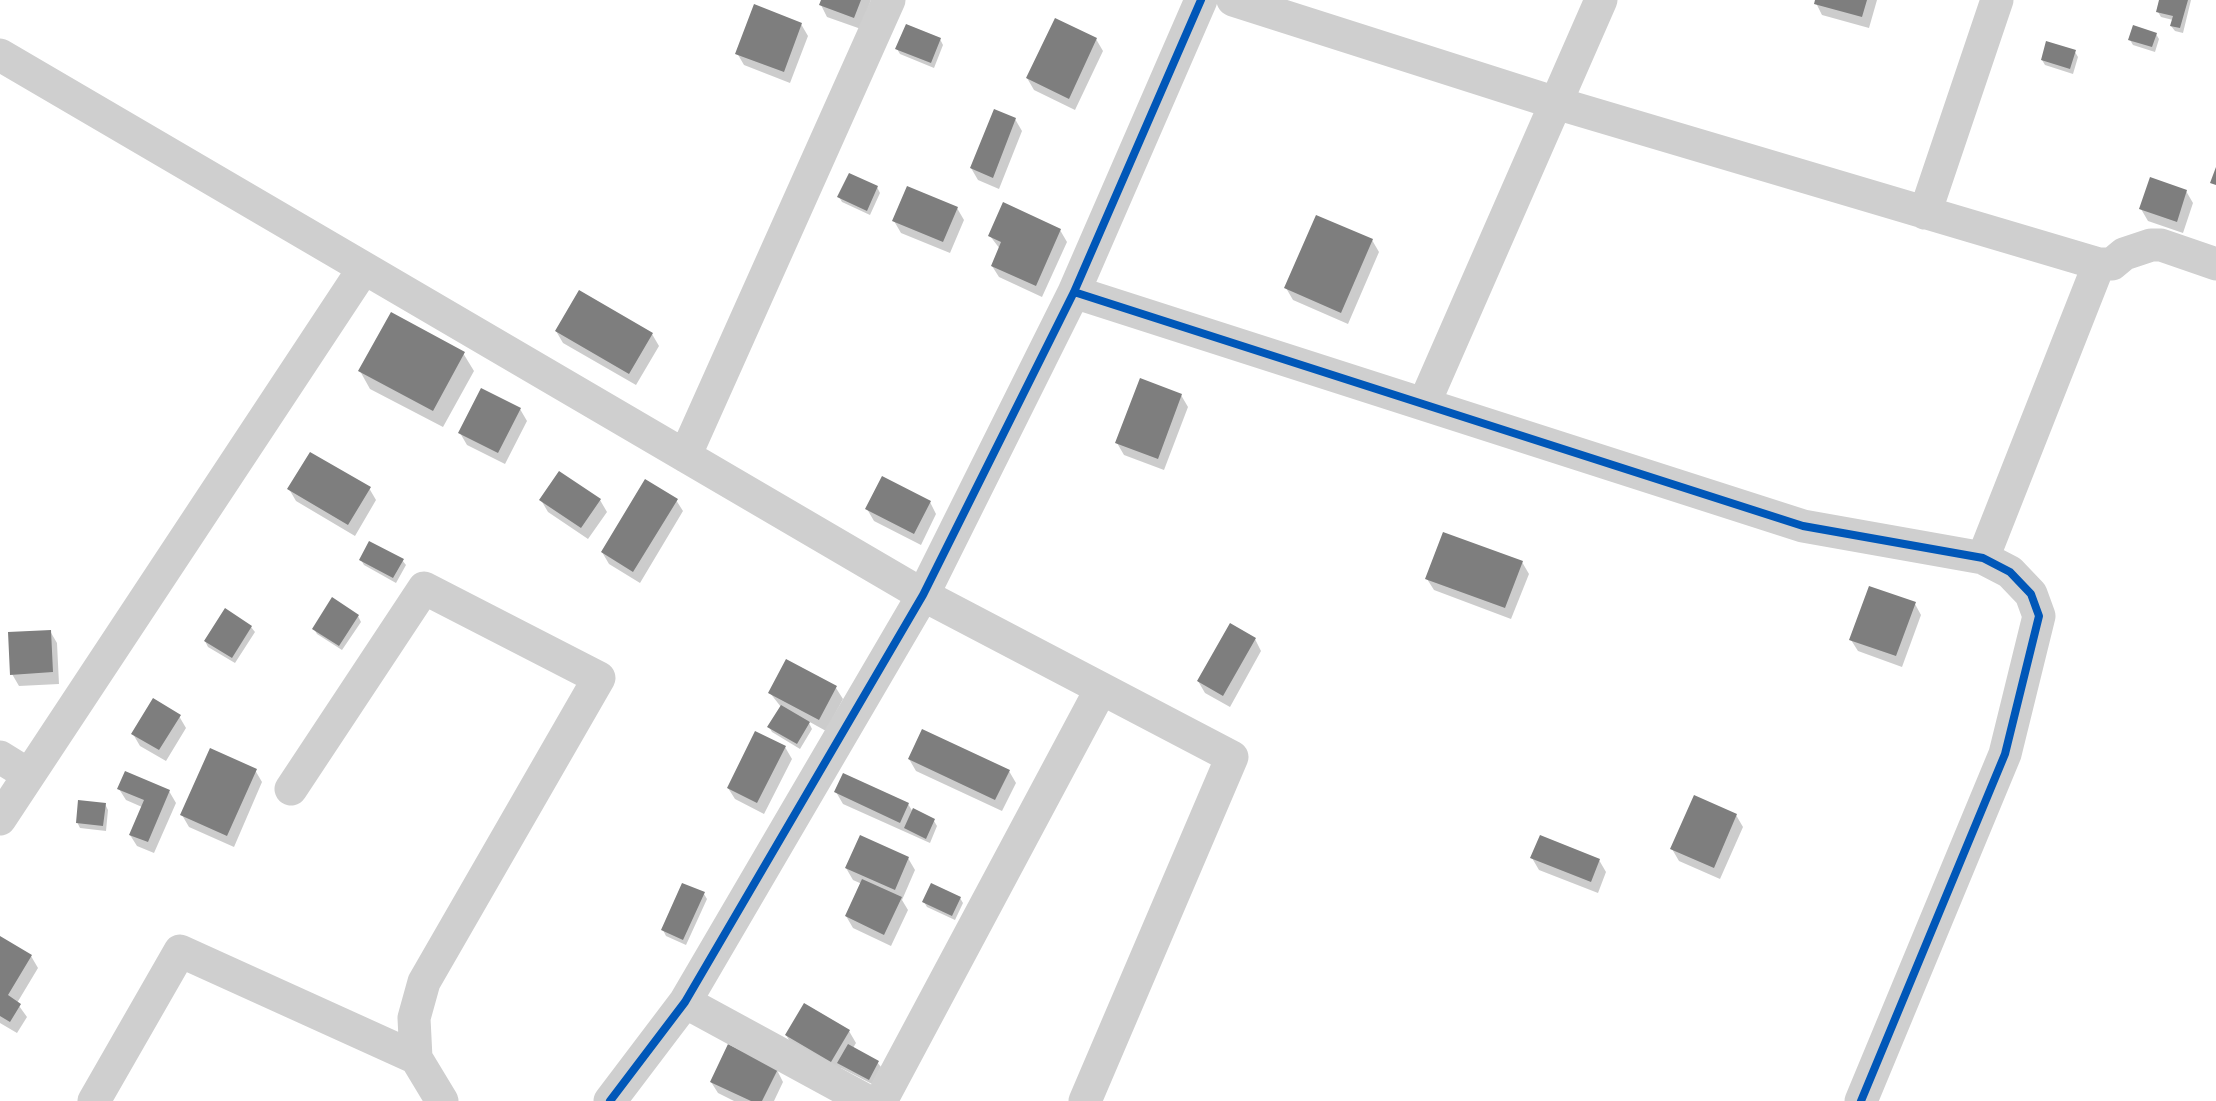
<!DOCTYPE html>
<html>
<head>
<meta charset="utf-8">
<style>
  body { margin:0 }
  canvas { display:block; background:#fff }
</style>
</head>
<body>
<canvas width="2216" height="1101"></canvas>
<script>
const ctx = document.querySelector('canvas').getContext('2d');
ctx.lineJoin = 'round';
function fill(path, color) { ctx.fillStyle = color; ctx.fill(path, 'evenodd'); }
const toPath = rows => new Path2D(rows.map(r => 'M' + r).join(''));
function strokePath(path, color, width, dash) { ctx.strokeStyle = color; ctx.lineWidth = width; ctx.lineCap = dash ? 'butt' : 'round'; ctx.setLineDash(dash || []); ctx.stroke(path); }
const shadow = toPath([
  [822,0,871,0,861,29,827,17,821,5],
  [1817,0,1877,0,1869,28,1822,15,1816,3],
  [2161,0,2191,0,2183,33,2175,31,2171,26,2173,20,2161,17,2158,12],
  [801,24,808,36,790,83,744,65,737,53],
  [2156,34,2159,39,2155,52,2133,45,2130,40],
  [940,39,943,45,934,68,900,54,897,49],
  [1096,39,1103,51,1075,110,1034,90,1027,78],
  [2075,52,2078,57,2073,74,2045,65,2042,60],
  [1015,119,1022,131,999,189,978,180,971,168],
  [877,187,880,193,870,215,842,202,839,197],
  [2186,191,2193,203,2183,233,2148,221,2141,209],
  [957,208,964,220,950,253,901,233,894,221],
  [1060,230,1067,242,1042,297,999,277,992,266,1000,249,990,236],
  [1372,240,1379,252,1348,324,1293,300,1286,288],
  [556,331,652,334,659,346,636,385,563,343],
  [463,353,474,371,443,427,370,389,360,371],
  [1181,395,1188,407,1164,470,1124,455,1117,443],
  [520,409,527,421,505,464,467,445,460,433],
  [369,488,376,500,355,536,296,501,289,489],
  [541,500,600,500,607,512,588,539,548,512],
  [676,500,683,511,640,583,609,564,602,552],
  [930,502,936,514,921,545,874,521,867,509],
  [361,560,402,560,406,565,396,583,364,565],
  [1522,562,1529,574,1511,619,1434,590,1427,579],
  [1915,604,1921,615,1902,667,1858,651,1851,640],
  [358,616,361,622,342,650,317,634,314,629],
  [251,627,255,632,235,663,208,647,205,641],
  [50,631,57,643,59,684,19,686,12,674],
  [1255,639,1261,651,1230,707,1205,693,1198,681],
  [836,688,843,699,826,731,808,721,812,729,800,749,772,732,769,727,781,707,770,693],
  [179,716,186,728,166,761,140,746,133,734],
  [785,747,792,759,764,814,735,799,728,788],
  [909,759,1009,771,1016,783,1002,811,916,771],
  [255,770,262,782,234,847,189,827,182,815],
  [119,789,169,791,176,803,154,853,137,846,130,835,142,807,126,800],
  [836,792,908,804,913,812,934,821,937,826,930,843,843,804],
  [105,804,108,810,106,831,80,828,77,822],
  [1736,815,1743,827,1720,879,1679,861,1672,849],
  [908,858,915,870,902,900,908,910,891,946,853,928,846,916,862,884,853,880,846,868],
  [1532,858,1599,860,1606,872,1598,893,1539,870],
  [704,894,707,899,686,945,666,936,663,930],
  [960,898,963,903,955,920,927,907,924,902],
  [0,938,31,956,38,968,17,1003,27,1017,17,1033,0,1023],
  [849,1031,856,1043,853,1048,877,1062,881,1067,872,1084,841,1068,838,1073,793,1047,786,1035],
  [777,1070,783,1082,774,1101,734,1101,718,1093,711,1082]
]);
const building = toPath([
  [821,0,861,0,854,18,819,5],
  [1815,0,1867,0,1862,17,1814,4],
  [2159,0,2188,0,2180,28,2170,26,2173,16,2156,12],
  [754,4,802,23,784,72,735,54],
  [1055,18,1097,38,1069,99,1026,78],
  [906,24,941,38,931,63,895,49],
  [2133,25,2157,33,2152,47,2128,40],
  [2046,41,2076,50,2070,69,2041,60],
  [994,109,1016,118,993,178,970,168],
  [2216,167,2216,185,2210,183],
  [849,173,878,186,867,211,837,197],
  [2150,177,2187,190,2177,222,2139,209],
  [907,186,958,207,943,242,892,221],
  [1003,202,1061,229,1036,286,991,266,1001,242,988,236],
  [1316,215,1373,239,1341,313,1284,288],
  [579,290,653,333,629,374,555,331],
  [391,312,465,352,433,411,358,371],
  [1140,378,1182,394,1158,459,1115,443],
  [481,388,521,408,498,453,458,433],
  [310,452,371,487,348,525,287,489],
  [559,471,601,499,581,528,539,500],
  [882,476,931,501,914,534,865,509],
  [645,479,678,499,633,572,601,552],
  [1443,532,1523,561,1505,608,1425,579],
  [369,541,404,559,393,578,359,560],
  [1869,586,1916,602,1896,656,1849,640],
  [332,597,359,615,339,646,312,629],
  [225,608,252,626,232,658,204,641],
  [1230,623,1256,638,1223,696,1197,681],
  [51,630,53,672,10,675,8,632],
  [786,659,837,686,819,720,768,693],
  [153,698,181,715,159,750,131,734],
  [781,705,810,722,797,744,767,727],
  [922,729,1010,770,995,800,908,759],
  [755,731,786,746,757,803,727,788],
  [210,748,257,769,227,836,180,815],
  [125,771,170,790,148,842,129,835,144,800,117,789],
  [843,773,909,803,900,823,834,792],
  [1694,795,1737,814,1714,868,1670,849],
  [78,800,106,803,103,826,76,823],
  [913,808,935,819,926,839,904,828],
  [860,835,909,857,895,890,845,868],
  [1540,835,1600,859,1591,882,1530,858],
  [862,879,902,897,884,935,845,916],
  [682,883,705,892,683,940,661,930],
  [931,883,961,897,952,916,922,902],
  [0,936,32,955,8,995,21,1004,10,1022,0,1016],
  [804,1003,850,1030,831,1062,785,1035],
  [728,1044,778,1069,762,1101,751,1101,710,1082],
  [848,1044,879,1061,869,1080,837,1063]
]);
const minor = toPath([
  [1233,0,1556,103,2099,264,2112,264,2124,254,2151,245,2161,245,2216,264],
  [0,55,923,595,1232,757,1085,1101],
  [1925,213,1997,0],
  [1074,292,1803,526,1983,558,2010,572,2031,594,2039,616,2005,754,1861,1101],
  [1424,404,1601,0],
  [685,456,889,0],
  [1983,558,2099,264],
  [0,757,29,775],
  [291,789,424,588,599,678,424,982,414,1018,416,1058],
  [0,819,364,268],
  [685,1002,867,1101],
  [94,1101,180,951,416,1058,442,1101],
  [610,1101,685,1002,923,595,1074,292,1201,0],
  [881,1101,1101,689]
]);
const cycleway = toPath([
  [1074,292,1803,526,1983,558,2010,572,2031,594,2039,616,2005,754,1861,1101],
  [610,1101,685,1002,923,595,1074,292,1201,0]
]);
fill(shadow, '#0003');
fill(building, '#7e7e7e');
strokePath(minor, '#cfcfcf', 33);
strokePath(cycleway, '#0057b8', 8);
</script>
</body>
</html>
